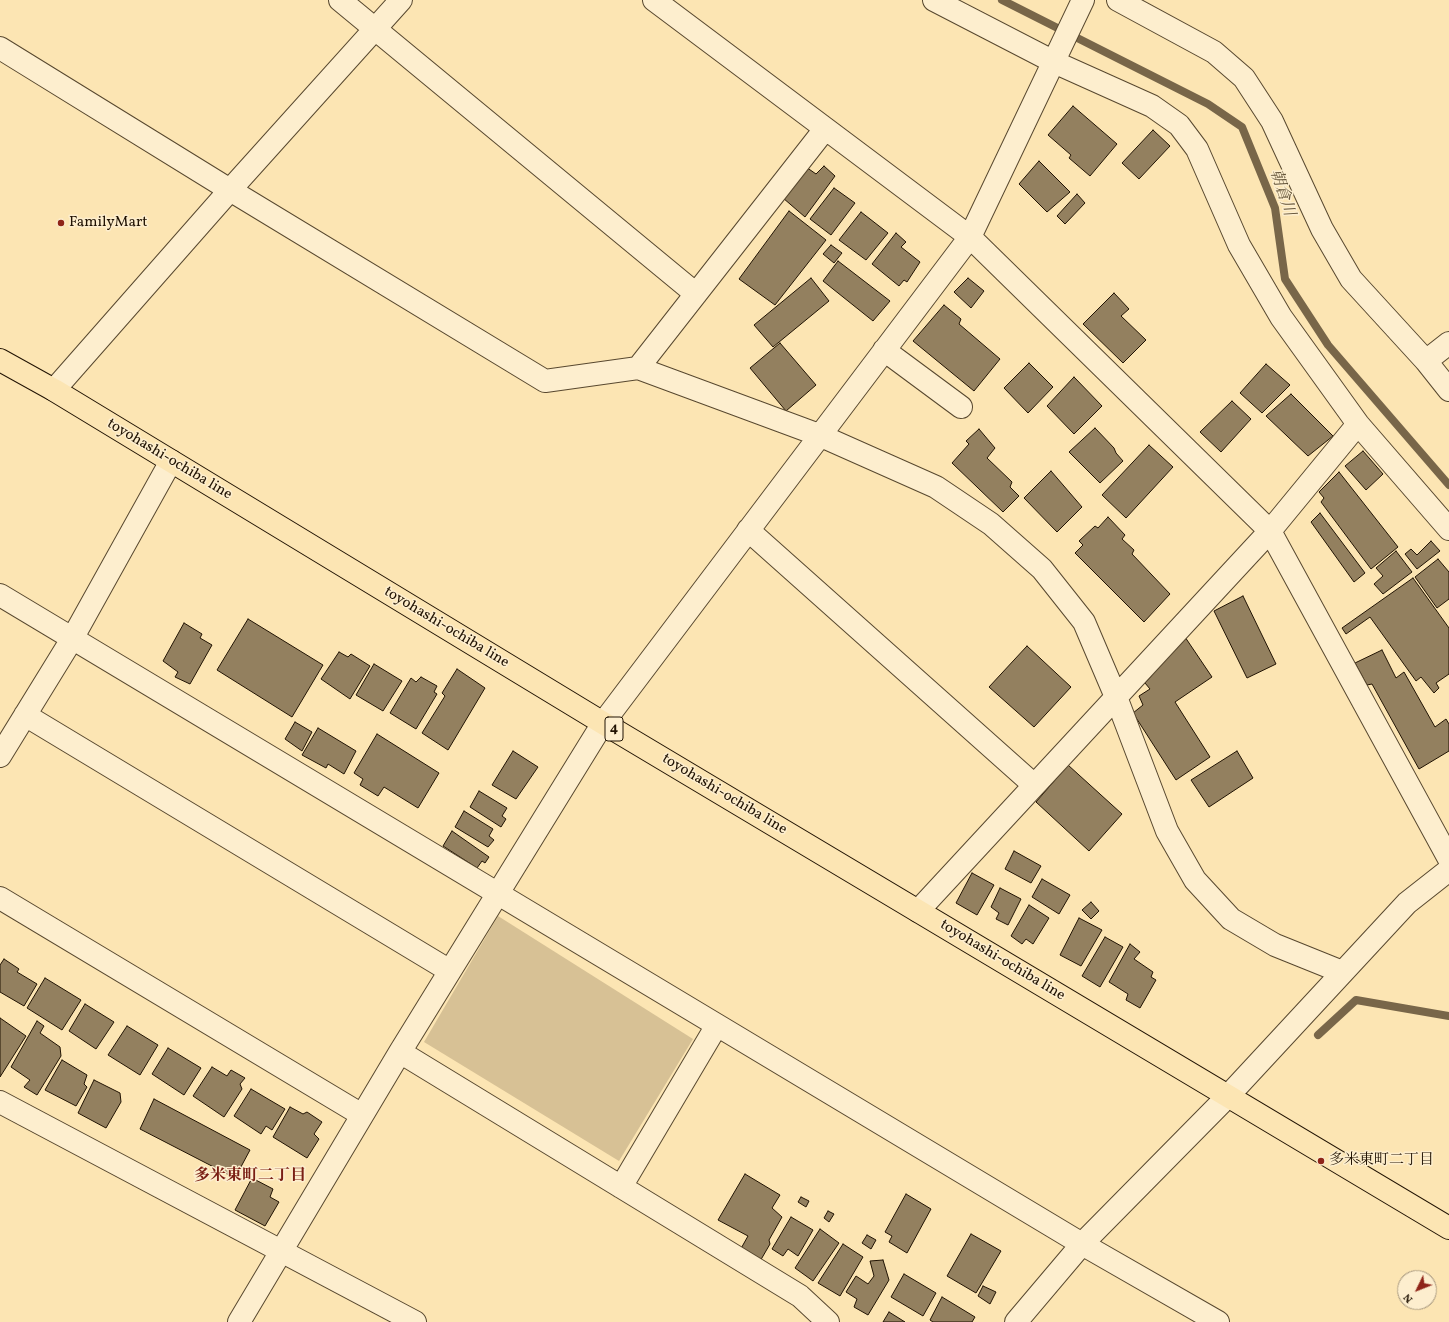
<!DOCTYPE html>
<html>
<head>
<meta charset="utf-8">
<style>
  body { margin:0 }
  #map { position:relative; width:1449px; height:1322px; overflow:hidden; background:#fce5b3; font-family:Vollkorn,serif }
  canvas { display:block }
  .north { position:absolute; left:1397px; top:1270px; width:40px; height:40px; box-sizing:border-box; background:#fdeece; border:1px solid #a5967d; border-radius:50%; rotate:227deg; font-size:11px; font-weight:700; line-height:16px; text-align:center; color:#211303 }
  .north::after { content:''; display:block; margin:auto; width:14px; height:18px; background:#8f2418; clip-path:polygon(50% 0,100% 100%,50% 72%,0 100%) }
</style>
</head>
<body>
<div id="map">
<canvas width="1449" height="1322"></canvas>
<div class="north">N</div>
</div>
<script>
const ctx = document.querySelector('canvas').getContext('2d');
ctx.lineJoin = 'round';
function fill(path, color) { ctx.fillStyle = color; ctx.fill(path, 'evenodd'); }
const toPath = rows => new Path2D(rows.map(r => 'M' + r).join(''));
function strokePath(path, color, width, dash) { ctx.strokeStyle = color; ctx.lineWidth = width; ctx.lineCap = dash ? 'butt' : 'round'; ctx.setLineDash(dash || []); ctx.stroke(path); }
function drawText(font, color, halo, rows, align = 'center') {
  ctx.font = font + ' Vollkorn,"Noto Serif JP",serif'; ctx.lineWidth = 3; ctx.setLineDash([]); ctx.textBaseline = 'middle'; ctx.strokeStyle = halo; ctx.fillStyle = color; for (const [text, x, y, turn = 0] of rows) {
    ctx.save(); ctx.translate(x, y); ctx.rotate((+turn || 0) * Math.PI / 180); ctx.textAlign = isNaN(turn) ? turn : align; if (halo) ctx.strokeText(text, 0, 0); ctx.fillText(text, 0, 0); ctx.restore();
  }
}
const green = toPath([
  [498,916,693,1039,619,1161,424,1042]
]);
const stream = toPath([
  [1002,0,1208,104,1242,127,1275,208,1285,279,1328,345,1449,485],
  [1318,1035,1356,1000,1449,1016]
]);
const building = toPath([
  [1073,106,1117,144,1090,176,1069,158,1071,155,1048,135,1073,106],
  [1153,130,1170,146,1139,179,1122,163,1153,130],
  [1039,161,1070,192,1047,212,1019,184,1039,161],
  [824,166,835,176,805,217,783,198,806,167,816,174,824,166],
  [834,188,855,203,831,235,810,219,834,188],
  [1077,194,1085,203,1065,224,1057,216,1077,194],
  [789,211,826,240,775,305,739,279,789,211],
  [861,212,888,233,866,260,839,240,861,212],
  [896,233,906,242,901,247,920,262,907,282,904,280,899,286,872,264,896,233],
  [831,245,842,253,834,263,823,254,831,245],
  [838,261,890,301,873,321,823,281,838,261],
  [811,278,829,301,773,347,754,325,811,278],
  [968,278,984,291,971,308,954,292,968,278],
  [1114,293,1129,309,1121,316,1146,340,1123,363,1083,324,1114,293],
  [944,305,961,319,959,324,1000,359,974,391,913,341,944,305],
  [780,343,816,385,786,411,750,368,780,343],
  [1029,363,1053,387,1028,413,1004,388,1029,363],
  [1266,364,1290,385,1262,413,1240,393,1266,364],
  [1074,377,1102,406,1074,434,1047,406,1074,377],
  [1291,394,1333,436,1308,456,1266,416,1291,394],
  [1232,401,1251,419,1221,452,1200,432,1232,401],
  [1095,428,1114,448,1116,453,1123,461,1100,483,1069,452,1095,428],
  [979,429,995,448,987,458,1012,482,1010,487,1019,496,1003,512,952,463,969,444,966,441,979,429],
  [1149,445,1173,467,1126,518,1102,495,1149,445],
  [1363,451,1383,474,1366,490,1345,466,1363,451],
  [1051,471,1082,507,1057,532,1024,498,1051,471],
  [1339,472,1398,547,1371,569,1321,502,1324,498,1319,492,1339,472],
  [1320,513,1365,573,1354,582,1311,522,1320,513],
  [1108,517,1125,535,1122,539,1134,550,1132,554,1170,594,1144,622,1075,553,1083,545,1079,541,1095,526,1098,528,1108,517],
  [1431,541,1440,551,1417,569,1405,554,1411,549,1417,555,1431,541],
  [1396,551,1412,572,1383,594,1374,584,1383,576,1376,568,1396,551],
  [1438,559,1449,572,1449,599,1437,608,1415,577,1438,559],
  [1413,578,1449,628,1449,674,1436,683,1439,688,1434,693,1421,677,1416,681,1370,617,1346,634,1342,628,1413,578],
  [1243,596,1276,664,1247,678,1214,611,1243,596],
  [248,619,323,665,292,717,217,670,248,619],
  [184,623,202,634,200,638,212,645,190,684,175,677,178,672,163,661,184,623],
  [1185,637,1212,677,1175,702,1210,757,1176,780,1133,713,1143,705,1139,696,1150,689,1145,683,1185,637],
  [1027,646,1071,687,1034,727,989,687,1027,646],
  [1382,650,1396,678,1404,672,1435,727,1446,719,1449,724,1449,751,1419,769,1372,684,1367,685,1355,663,1382,650],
  [339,652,348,657,351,654,370,666,350,699,321,679,339,652],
  [374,664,402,681,383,711,356,695,374,664],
  [457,669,485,688,448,750,422,733,445,696,442,693,457,669],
  [421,677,437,686,434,692,437,694,416,729,390,713,411,678,416,682,421,677],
  [295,722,312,732,302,751,285,739,295,722],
  [318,728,356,751,344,774,328,764,326,768,302,755,318,728],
  [377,734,439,773,418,808,384,787,378,796,360,785,363,779,354,773,377,734],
  [513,751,538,767,516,799,492,785,513,751],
  [1237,751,1253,778,1209,807,1191,780,1237,751],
  [1068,765,1122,814,1089,851,1036,802,1068,765],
  [479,791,507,808,502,816,506,819,501,827,470,807,479,791],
  [464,811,493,829,489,836,494,840,488,847,455,827,464,811],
  [452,831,489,857,485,863,482,861,477,868,443,846,452,831],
  [1014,851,1041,866,1031,883,1005,869,1014,851],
  [972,873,994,885,977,915,956,903,972,873],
  [1042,879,1070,895,1059,914,1032,897,1042,879],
  [1000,888,1021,899,1008,925,996,919,999,913,991,907,1000,888],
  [1091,902,1099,911,1091,919,1082,910,1091,902],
  [1029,905,1049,918,1033,944,1026,939,1022,944,1011,936,1029,905],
  [1079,918,1102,930,1081,966,1060,955,1079,918],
  [1105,937,1123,947,1100,987,1082,976,1105,937],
  [1130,944,1140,952,1134,959,1153,972,1151,977,1156,980,1140,1008,1126,1000,1128,994,1109,982,1130,944],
  [4,959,19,969,17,972,37,984,24,1006,0,992,0,965,4,959],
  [45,978,81,1000,62,1030,27,1008,45,978],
  [85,1004,114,1022,96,1049,69,1031,85,1004],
  [0,1018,26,1036,0,1077,0,1018],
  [37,1021,44,1026,40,1033,60,1047,61,1056,37,1095,24,1087,30,1080,11,1067,37,1021],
  [127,1026,158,1045,140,1075,108,1055,127,1026],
  [168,1048,201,1068,184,1095,152,1074,168,1048],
  [62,1060,87,1075,84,1084,87,1087,76,1106,45,1090,62,1060],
  [212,1067,227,1076,231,1070,245,1078,240,1084,242,1089,224,1117,193,1096,212,1067],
  [94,1080,120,1093,121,1102,106,1128,78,1113,94,1080],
  [251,1089,285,1109,272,1130,266,1126,261,1134,234,1116,251,1089],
  [154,1099,250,1150,235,1178,140,1129,154,1099],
  [290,1107,303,1114,307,1112,322,1122,314,1134,319,1139,307,1158,273,1137,290,1107],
  [745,1174,780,1195,772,1208,782,1217,769,1240,770,1244,759,1263,739,1252,748,1236,718,1220,745,1174],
  [252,1178,273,1189,270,1197,279,1202,265,1226,235,1210,252,1178],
  [906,1194,931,1209,907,1253,889,1242,892,1236,885,1232,906,1194],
  [801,1197,809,1201,806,1207,798,1202,801,1197],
  [828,1211,834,1214,829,1222,824,1218,828,1211],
  [791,1217,813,1230,798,1256,788,1249,783,1256,772,1249,791,1217],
  [820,1229,839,1243,813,1281,795,1268,820,1229],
  [971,1234,1001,1251,976,1293,947,1276,971,1234],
  [867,1235,876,1240,871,1249,862,1243,867,1235],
  [843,1244,863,1257,840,1296,818,1283,843,1244],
  [883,1260,889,1280,868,1315,854,1307,857,1299,846,1292,856,1276,868,1284,874,1276,870,1261,883,1260],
  [904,1274,936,1293,923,1316,891,1297,904,1274],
  [983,1286,996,1292,990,1304,978,1296,983,1286],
  [942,1297,975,1317,972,1322,933,1322,930,1320,942,1297],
  [889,1312,905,1322,883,1322,889,1312]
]);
const minor = toPath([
  [340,0,696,294],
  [654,0,970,237,1270,531,1449,859],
  [934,0,1054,62,1152,106,1179,125,1197,149,1239,245,1281,317,1358,424,1449,529],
  [1118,0,1214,52,1244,78,1272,121,1322,229,1351,279,1426,361,1449,390],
  [0,48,230,190,545,381,638,368,819,435,936,487,991,524,1042,569,1084,622,1116,697,1167,831,1195,880,1231,919,1275,945,1342,972],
  [884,350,961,407],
  [1426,361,1449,343],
  [638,368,825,129],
  [54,390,230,190,401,0],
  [748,530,1034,785],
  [0,595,1082,1244,1218,1322],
  [25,715,450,971],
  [0,756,72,639,171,461],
  [0,898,362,1115],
  [918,911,1270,531,1358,424],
  [400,1052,800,1296,828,1322],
  [0,1102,415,1322],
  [621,1187,717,1025],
  [239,1322,400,1052,603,723,970,237,1083,0],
  [1016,1322,1082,1244,1229,1095]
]);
const tertiary = toPath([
  [1229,1095,1407,903,1449,870]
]);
const primary = toPath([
  [0,360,54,390,603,723,1449,1228]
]);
const markers = [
  [61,223,4,"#8f2418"],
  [1321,1161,4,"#8f2418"]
];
const shields = [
  [614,729,18]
];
const shieldNames = [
  ["4",614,729]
];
const poiNames = [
  ["FamilyMart",69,223],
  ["多米東町二丁目",1329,1161]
];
const streetNames = [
  ["toyohashi-ochiba line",169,460,31],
  ["toyohashi-ochiba line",446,628,31],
  ["toyohashi-ochiba line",724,795,31],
  ["toyohashi-ochiba line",1002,961,31]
];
const waterNames = [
  ["朝倉川",1281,193,72]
];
const neighbourhoodNames = [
  ["多米東町二丁目",250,1177]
];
fill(green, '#d7c195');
strokePath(stream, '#786649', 8);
fill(building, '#93805f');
strokePath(building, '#211303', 1);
strokePath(minor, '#58482f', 24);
strokePath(tertiary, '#58482f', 24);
strokePath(primary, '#211303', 24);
strokePath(minor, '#fdeece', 22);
strokePath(tertiary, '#fdeece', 22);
strokePath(primary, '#fce5b3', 22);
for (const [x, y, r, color] of markers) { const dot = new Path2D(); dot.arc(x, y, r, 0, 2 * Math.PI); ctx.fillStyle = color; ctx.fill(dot); strokePath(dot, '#fdeece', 1.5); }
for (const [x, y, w] of shields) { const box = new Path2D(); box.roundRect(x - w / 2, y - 12, w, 24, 3); ctx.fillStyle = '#fdeece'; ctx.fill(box); strokePath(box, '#211303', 1); }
drawText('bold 14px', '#211303', null, shieldNames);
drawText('15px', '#211303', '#fdeece', poiNames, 'left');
drawText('15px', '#211303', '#fdeece', streetNames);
drawText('italic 16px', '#625237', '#fdeece', waterNames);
drawText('bold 16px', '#7a1f14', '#fdeece', neighbourhoodNames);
</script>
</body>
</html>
